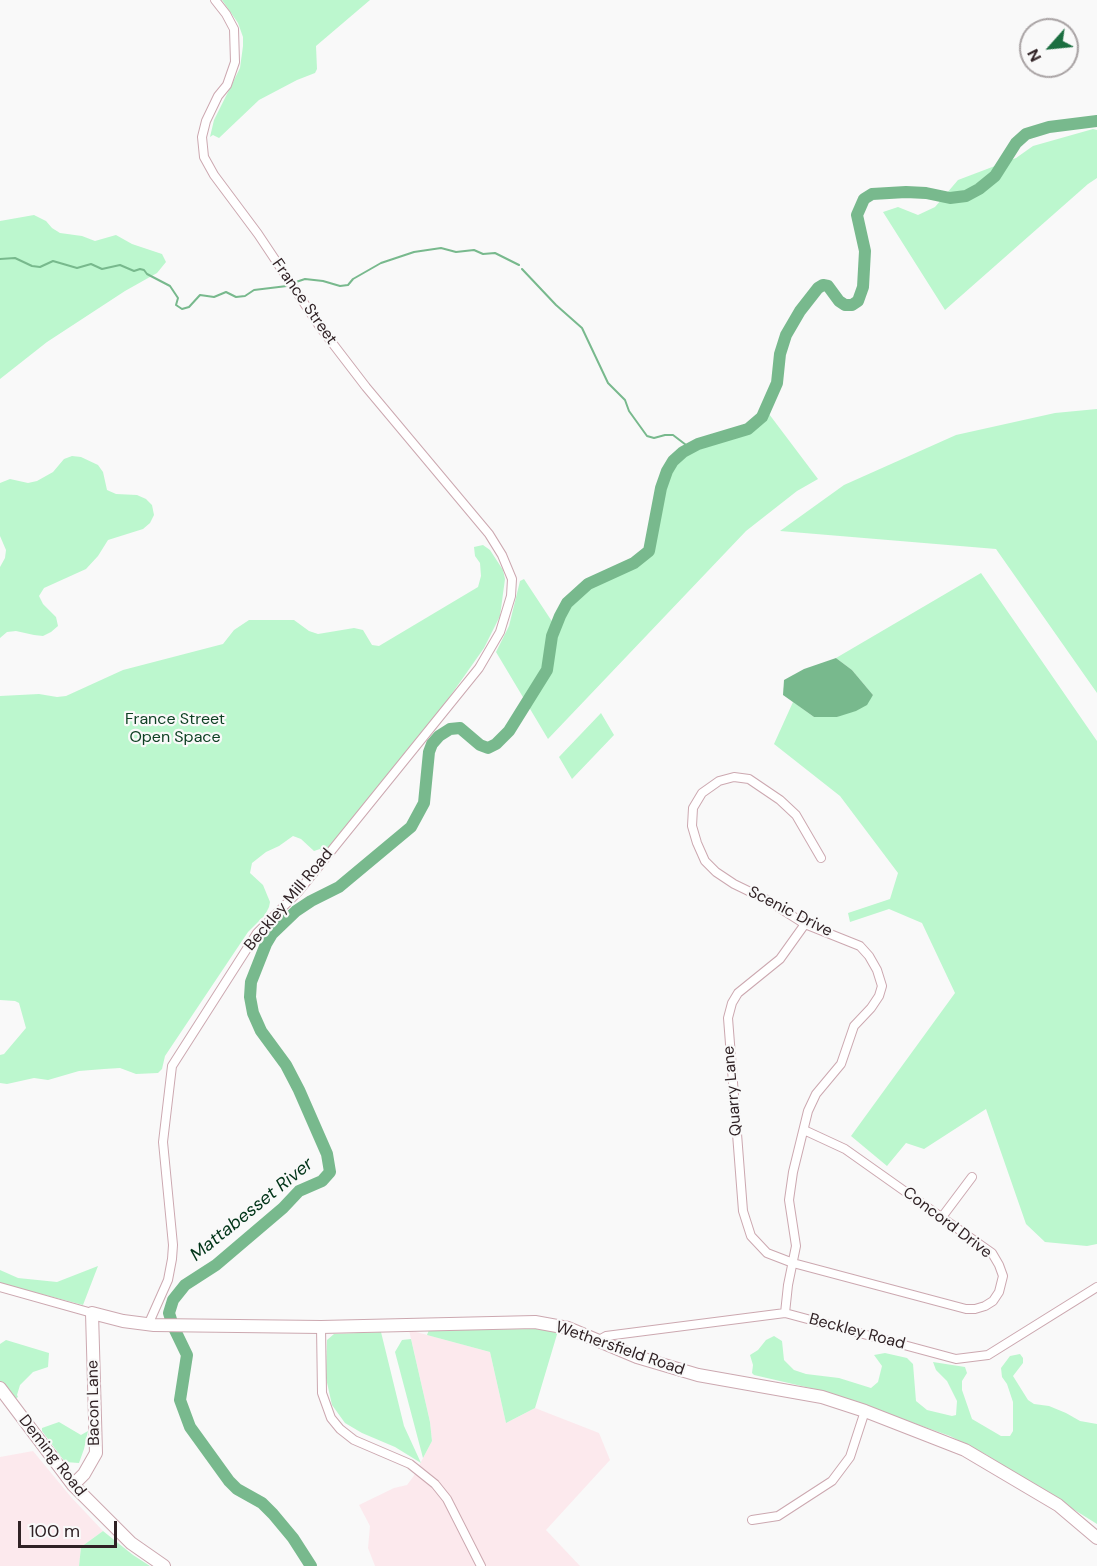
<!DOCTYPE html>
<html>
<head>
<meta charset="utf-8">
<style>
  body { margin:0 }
  #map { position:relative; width:1097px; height:1566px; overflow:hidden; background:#f9f9f9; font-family:"DM Sans",sans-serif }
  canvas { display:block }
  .north { position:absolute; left:1019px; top:18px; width:60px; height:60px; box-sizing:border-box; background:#f9f9f9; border:2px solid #a9a3a4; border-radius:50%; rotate:243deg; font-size:16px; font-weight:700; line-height:24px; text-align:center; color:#302225 }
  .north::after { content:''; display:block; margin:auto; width:21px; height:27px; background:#1b6e40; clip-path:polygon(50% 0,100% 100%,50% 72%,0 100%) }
  .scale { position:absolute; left:18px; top:1521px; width:99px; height:27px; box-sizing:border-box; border:3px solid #302225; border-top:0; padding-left:8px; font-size:18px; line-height:21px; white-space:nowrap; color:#302225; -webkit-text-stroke:4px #f9f9f9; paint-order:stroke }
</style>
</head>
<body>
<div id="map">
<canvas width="1097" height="1566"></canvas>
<div class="north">N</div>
<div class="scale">100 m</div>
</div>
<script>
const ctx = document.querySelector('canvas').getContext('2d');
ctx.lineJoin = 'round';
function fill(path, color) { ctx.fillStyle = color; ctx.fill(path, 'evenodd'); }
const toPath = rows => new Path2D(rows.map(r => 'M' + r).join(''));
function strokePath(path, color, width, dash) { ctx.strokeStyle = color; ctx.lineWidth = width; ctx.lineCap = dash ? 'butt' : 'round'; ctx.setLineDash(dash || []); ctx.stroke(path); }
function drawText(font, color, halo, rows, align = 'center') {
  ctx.font = font + ' "DM Sans",sans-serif'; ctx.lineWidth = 4.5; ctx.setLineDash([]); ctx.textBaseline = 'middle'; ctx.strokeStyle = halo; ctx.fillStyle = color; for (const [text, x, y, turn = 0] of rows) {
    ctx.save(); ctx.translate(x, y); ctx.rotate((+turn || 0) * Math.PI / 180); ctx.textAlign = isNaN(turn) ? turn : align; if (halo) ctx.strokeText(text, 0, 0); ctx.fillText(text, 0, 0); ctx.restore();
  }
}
const built = toPath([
  [409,1330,490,1352,506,1423,535,1408,599,1433,610,1460,546,1530,580,1566,375,1566,368,1548,370,1526,359,1505,394,1488,407,1485,413,1477,432,1441,430,1422],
  [33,1451,71,1497,103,1531,81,1547,79,1566,0,1566,0,1457]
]);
const green = toPath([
  [222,0,370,0,316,46,317,69,315,73,297,80,259,100,219,138,213,135,210,137,214,120,240,68,243,46,243,37,238,23],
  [1093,129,1097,130,1097,178,1088,184,945,310,883,212,898,207,918,215,935,207,958,180,1016,158,1033,146],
  [34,215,46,221,52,228,60,233,82,236,95,241,116,235,132,244,162,254,166,262,157,273,125,291,47,342,0,379,0,221],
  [1097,409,1097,693,996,549,780,531,844,485,956,435,1055,413],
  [766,410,818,479,797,491,746,531,548,739,496,652,509,626,520,581,524,579,555,626,567,603,584,587,599,578,634,563,649,551,661,488,667,471,675,459,698,444,748,429,759,421],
  [72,456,81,457,98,465,103,472,107,490,116,494,137,495,146,499,152,505,154,515,150,523,143,529,108,540,98,556,86,569,44,588,39,596,43,604,56,617,58,626,51,632,43,636,34,635,16,631,7,632,0,638,0,567,5,558,6,550,0,536,0,483,10,479,28,483,37,481,53,472,64,459],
  [483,545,490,550,503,570,505,579,500,616,484,648,446,702,325,854,320,849,314,851,301,839,293,836,279,846,266,852,252,863,250,873,263,885,270,902,269,907,265,915,248,932,173,1044,165,1056,162,1069,158,1073,136,1074,120,1068,104,1069,79,1071,48,1080,34,1078,7,1084,0,1083,0,1055,4,1054,26,1028,19,1003,15,1001,0,1000,0,696,39,694,57,697,66,696,123,670,223,644,234,630,249,620,294,620,309,631,318,634,354,628,363,630,372,645,379,646,478,587,481,576,480,563,475,556,474,547],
  [981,573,1097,741,1097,1244,1087,1246,1045,1242,1026,1224,986,1109,924,1149,906,1143,887,1166,851,1136,955,993,922,923,889,909,850,922,848,913,890,899,898,873,840,796,774,744,793,702,814,717,837,717,873,695,852,670,836,658],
  [601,713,614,735,572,779,559,757],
  [98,1266,83,1305,0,1283,0,1270,18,1278,57,1282],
  [536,1329,558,1331,535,1408,506,1423,490,1352,427,1335,429,1330],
  [381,1332,404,1426,421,1463,395,1447,362,1433,345,1423,332,1405,326,1378,327,1340,334,1334],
  [774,1336,782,1341,784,1360,794,1370,806,1374,839,1378,871,1388,878,1382,882,1366,874,1355,885,1353,907,1358,913,1364,916,1401,927,1410,952,1416,956,1415,957,1401,947,1381,936,1370,933,1362,965,1367,967,1373,962,1381,962,1390,972,1419,1001,1436,1010,1436,1013,1431,1013,1402,1007,1384,1002,1377,1001,1368,1010,1356,1020,1354,1023,1358,1023,1363,1013,1376,1028,1400,1034,1404,1049,1406,1066,1413,1080,1421,1097,1424,1097,1524,985,1454,950,1436,823,1391,754,1375,752,1373,753,1365,750,1355,758,1350,766,1340],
  [411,1339,430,1422,432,1441,423,1458,395,1352,402,1340],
  [6,1340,49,1353,48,1367,33,1372,20,1385,17,1395,18,1397,15,1399,0,1381,0,1344],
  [59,1422,81,1435,88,1431,84,1449,79,1463,65,1462,42,1431,42,1428],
  [103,1531,133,1555,150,1566,79,1566,81,1547]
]);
const water = toPath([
  [836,658,852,670,873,695,867,705,856,711,837,717,814,717,783,695,784,680,804,669]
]);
const stream = toPath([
  [0,259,15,258,32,266,40,267,53,261,77,268,91,264,102,269,120,265,134,271,140,269,144,270,147,274,170,286,178,298,176,305,182,309,189,307,200,295,214,297,226,292,236,297,245,296,254,290,287,286],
  [522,269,556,305,582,328,608,383,625,400,629,411,647,436,654,438,665,435,673,435,690,448],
  [296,282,305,279,323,281,340,286,348,285,353,279,381,263,414,252,441,248,456,252,474,250,483,254,495,253,519,265]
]);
const river = toPath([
  [311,1566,293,1538,273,1514,262,1503,237,1489,229,1481,190,1427,180,1400,187,1355,173,1326,169,1313,173,1300,185,1285,216,1265,283,1208,299,1191,322,1181,330,1172,327,1154,299,1090,286,1065,261,1031,253,1013,250,997,251,982,266,944,272,934,296,911,311,901,339,887,411,827,424,803,429,752,432,744,439,736,450,729,460,728,480,745,488,748,496,744,509,731,547,670,552,636,560,616,567,603,588,584,634,563,649,551,661,488,667,471,673,461,683,452,698,444,748,429,762,417,777,383,780,354,786,335,800,311,818,288,823,285,828,286,839,301,845,305,852,305,858,301,863,287,865,251,857,215,864,199,872,194,906,192,926,193,950,198,966,196,979,189,995,176,1016,143,1026,134,1049,127,1097,121]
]);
const street = toPath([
  [804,1130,845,1149,992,1253,999,1265,1003,1276,999,1292,993,1301,985,1306,975,1309,966,1309,793,1263,767,1253,751,1236,743,1211,728,1018,732,1003,738,993,780,959,805,924],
  [942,1217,972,1177],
  [0,1287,92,1313],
  [785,1313,788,1285,796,1246,789,1200,793,1172,808,1111,816,1094,841,1064,854,1026,871,1008,879,996,882,986,877,970,869,956,860,946,805,924,767,900,734,884,716,872,705,861,697,843,692,826,693,808,702,793,719,781,734,777,749,779,780,800,796,815,821,858],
  [148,1325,168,1280,172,1259,173,1245,163,1142,172,1066,257,933,298,892,479,668,500,632,511,596,512,579,502,555,489,534,366,387,320,327,258,234,214,175,204,157,202,137,206,121,218,96,227,85,235,62,234,29,226,14,215,0],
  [321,1327,322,1393,331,1418,340,1429,354,1440,410,1464,435,1484,447,1499,481,1566],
  [599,1340,606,1336,785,1313,956,1359,988,1355,1097,1287],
  [752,1520,778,1516,832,1481,850,1457,865,1411]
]);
const secondary = toPath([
  [0,1388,73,1485,131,1543,164,1566],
  [73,1485,84,1474,96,1453,92,1313,123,1321,154,1325,321,1327,535,1322,568,1328,637,1357,698,1375,822,1397,865,1411,965,1450,1058,1505,1097,1538]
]);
const streetNames = [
  ["France Street",304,302,55],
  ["Beckley Mill Road",289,900,-50],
  ["Scenic Drive",790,912,27],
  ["Quarry Lane",733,1091,-95],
  ["Concord Drive",947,1223,37],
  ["Beckley Road",857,1332,15],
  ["Wethersfield Road",620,1349,19],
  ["Bacon Lane",94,1403,-91],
  ["Deming Road",52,1456,52]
];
const parkNames = [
  ["France Street",175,720],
  ["Open Space",175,738]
];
const waterNames = [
  ["Mattabesset River",252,1210,-39]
];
fill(built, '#fce9ed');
fill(green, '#bcf7ce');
fill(water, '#78b98d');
strokePath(stream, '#78b98d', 2);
strokePath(river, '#78b98d', 12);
strokePath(street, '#cca8b0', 10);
strokePath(secondary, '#cca8b0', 14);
strokePath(street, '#fff', 8);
strokePath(secondary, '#fff', 12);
drawText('16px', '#302225', '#f9f9f9', streetNames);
drawText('16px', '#0f4124', '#f9f9f9', parkNames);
drawText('italic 18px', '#003418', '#f9f9f9', waterNames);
</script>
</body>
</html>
